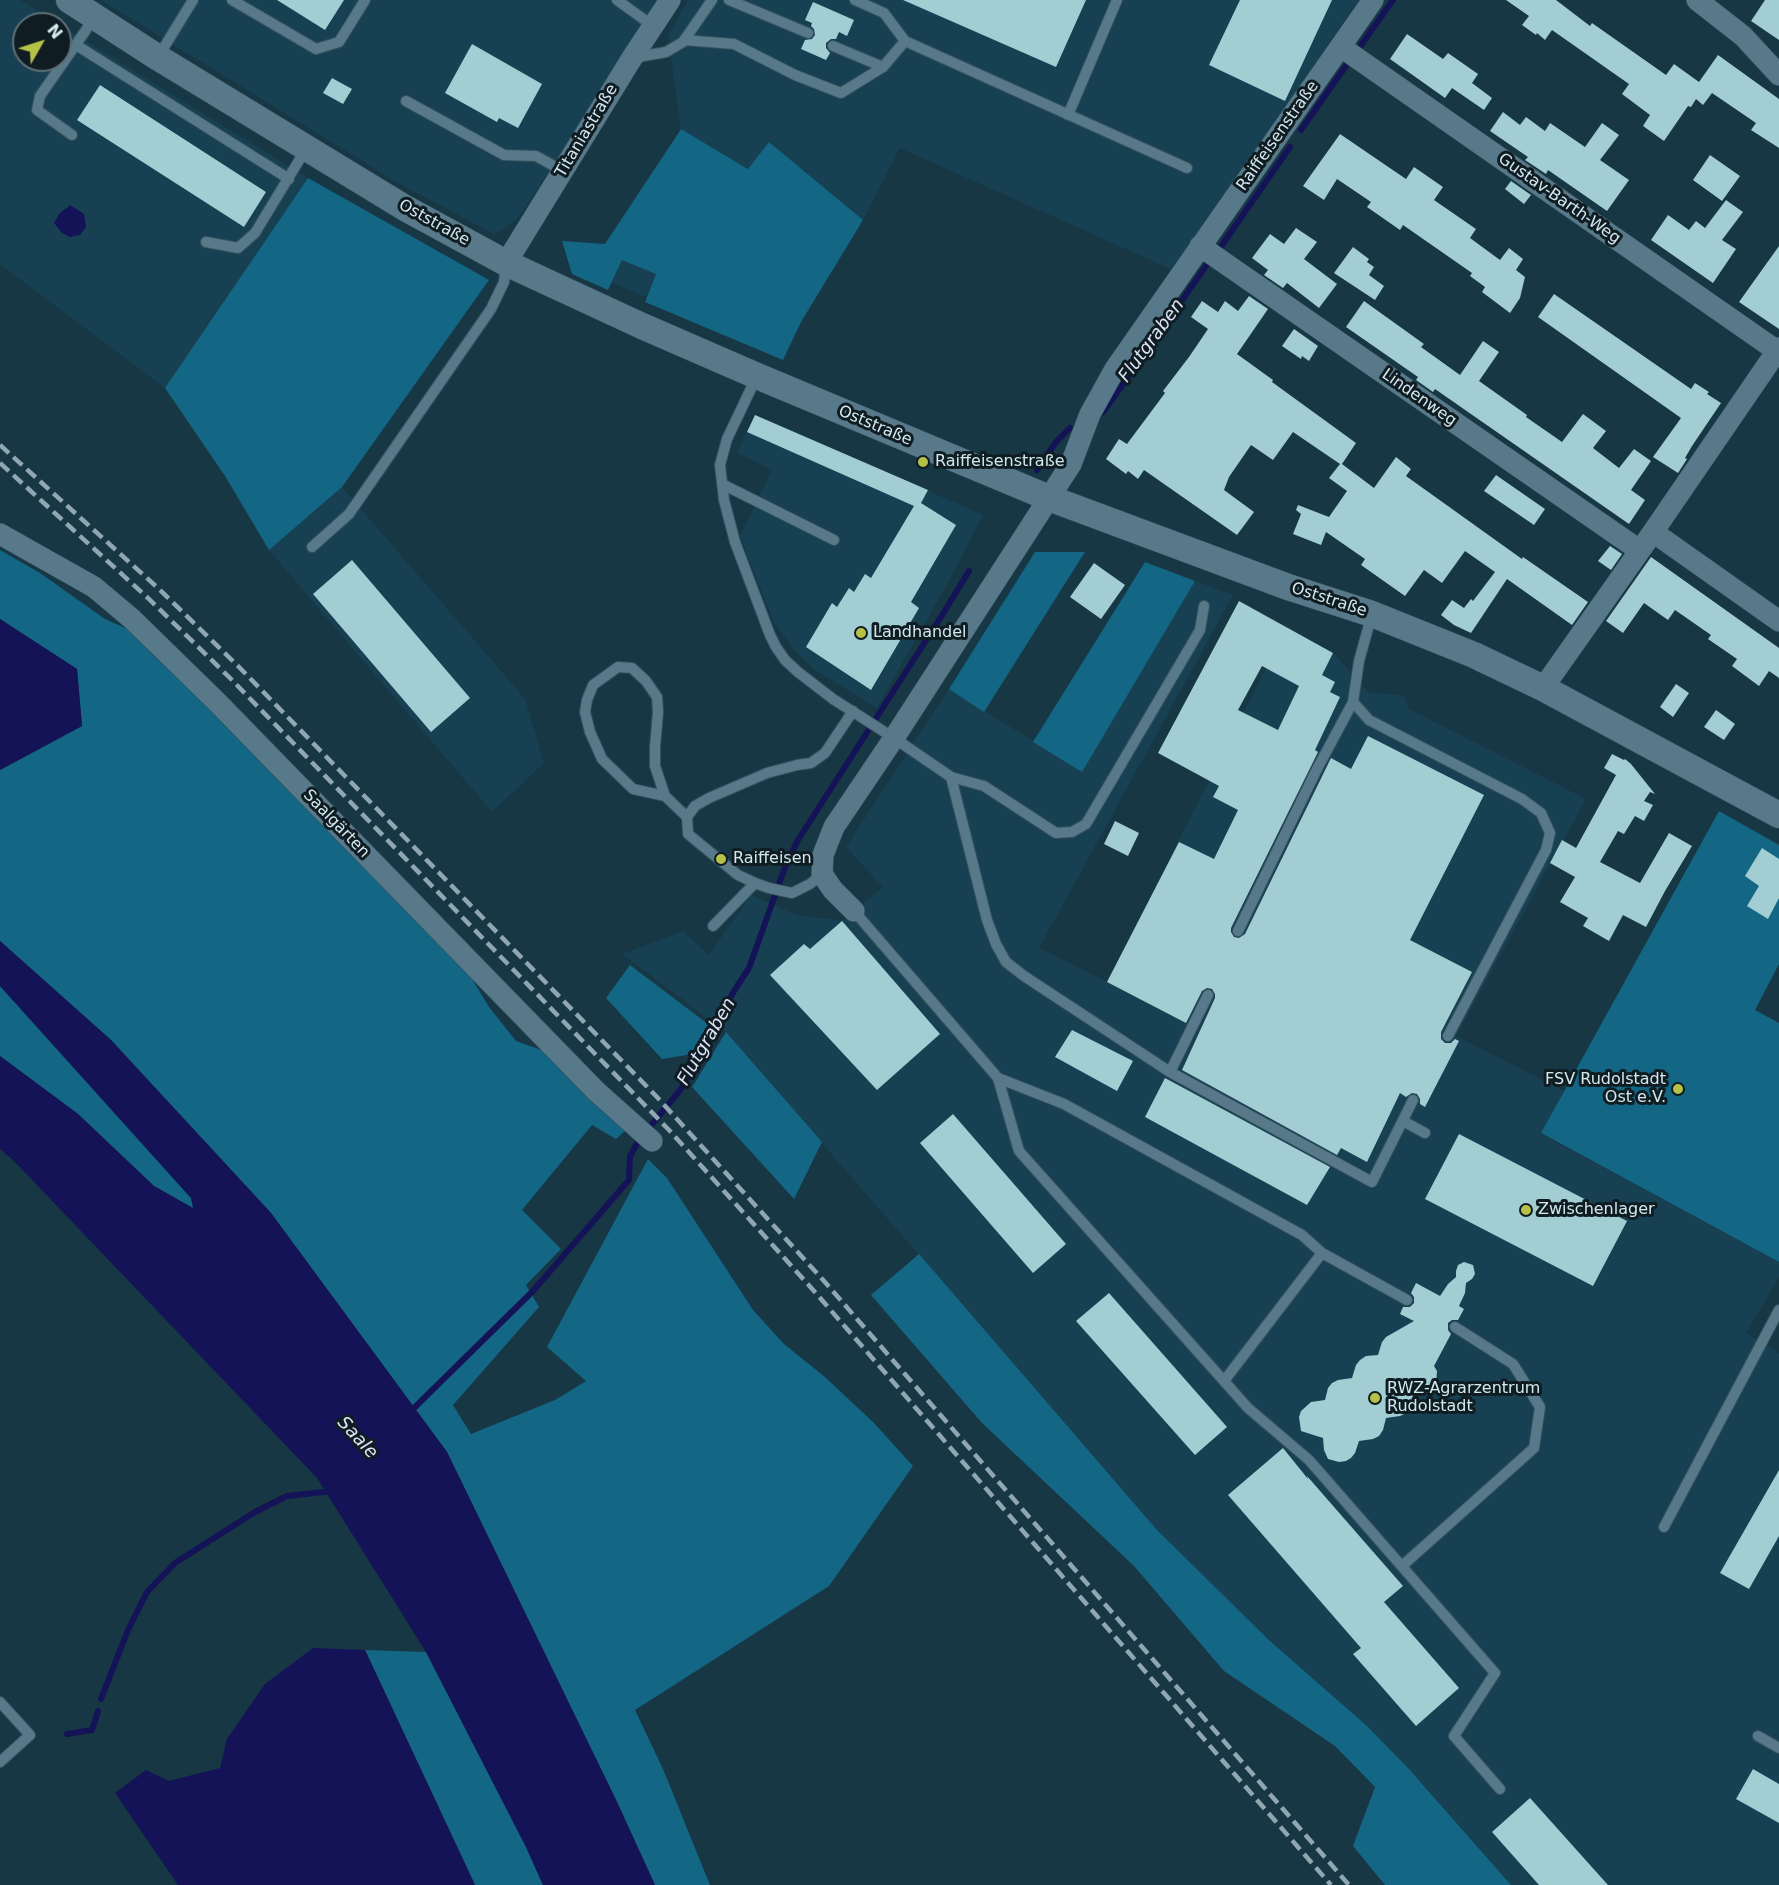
<!DOCTYPE html>
<html>
<head>
<meta charset="utf-8">
<style>
  body { margin:0 }
  #map { position:relative; width:1779px; height:1885px; overflow:hidden; background:#173745; font-family:"DejaVu Sans",sans-serif }
  canvas { display:block }
  .north { position:absolute; left:12px; top:12px; width:60px; height:60px; box-sizing:border-box; background:#0f1d23; border:2px solid #5e6e75; border-radius:50%; rotate:51deg; font-size:16px; font-weight:700; line-height:24px; text-align:center; color:#d4e7ef }
  .north::after { content:''; display:block; margin:auto; width:21px; height:27px; background:#b6c148; clip-path:polygon(50% 0,100% 100%,50% 72%,0 100%) }
</style>
</head>
<body>
<div id="map">
<canvas width="1779" height="1885"></canvas>
<div class="north">N</div>
</div>
<script>
const ctx = document.querySelector('canvas').getContext('2d');
ctx.lineJoin = 'round';
function fill(path, color) { ctx.fillStyle = color; ctx.fill(path, 'evenodd'); }
const toPath = rows => new Path2D(rows.map(r => 'M' + r).join(''));
function strokePath(path, color, width, dash) { ctx.strokeStyle = color; ctx.lineWidth = width; ctx.lineCap = dash ? 'butt' : 'round'; ctx.setLineDash(dash || []); ctx.stroke(path); }
function drawText(font, color, halo, rows, align = 'center') {
  ctx.font = font + ' "DejaVu Sans",sans-serif'; ctx.lineWidth = 6; ctx.setLineDash([]); ctx.textBaseline = 'middle'; ctx.strokeStyle = halo; ctx.fillStyle = color; for (const [text, x, y, turn = 0] of rows) {
    ctx.save(); ctx.translate(x, y); ctx.rotate((+turn || 0) * Math.PI / 180); ctx.textAlign = isNaN(turn) ? turn : align; if (halo) ctx.strokeText(text, 0, 0); ctx.fillText(text, 0, 0); ctx.restore();
  }
}
const built = toPath([
  [0,0,20,0,58,24,24,24,24,60,60,60,60,25,308,178,165,388,0,264],
  [101,0,661,0,518,218,505,228,494,234,398,183],
  [688,0,1359,0,1173,270,900,148,863,220,769,142,749,169,681,129,668,35],
  [622,259,656,274,646,297,612,283],
  [755,415,983,515,956,568,877,708,815,670,795,651,774,623,740,536,772,470,737,453],
  [342,487,525,699,544,763,492,812,269,550],
  [1195,581,1233,595,1039,948,1107,982,1287,627,1333,653,1369,693,1403,695,1409,709,1586,799,1456,1036,1564,1091,1541,1134,1779,1262,1779,1277,1746,1333,1779,1353,1779,1885,1511,1885,1408,1768,1367,1726,1270,1641,1157,1530,726,1032,622,954,683,931,709,955,751,895,796,915,842,921,883,887,846,847,949,689,1082,771]
]);
const green = toPath([
  [681,129,748,169,769,142,863,220,801,322,783,360,645,302,656,274,622,260,608,290,572,274,562,241,605,244],
  [308,178,489,280,342,487,269,550,225,476,165,388],
  [0,550,40,573,105,619,130,630,155,657,253,750,469,974,489,1007,516,1041,547,1052,625,1131,616,1139,592,1125,522,1210,561,1249,526,1285,539,1307,453,1405,471,1434,555,1400,586,1381,547,1347,648,1159,667,1178,753,1310,784,1344,825,1377,874,1423,913,1466,829,1586,635,1710,663,1769,710,1885,655,1885,617,1802,447,1452,271,1213,111,1040,0,941,0,770,82,726,77,669,0,619],
  [1035,552,1085,552,984,712,949,689],
  [1145,562,1195,581,1082,772,1033,742],
  [1719,811,1779,845,1779,964,1755,1010,1779,1023,1779,1262,1541,1133],
  [630,965,708,1024,693,1054,662,1059,606,998],
  [0,986,191,1198,194,1209,154,1186,78,1114,0,1056],
  [726,1032,822,1142,794,1199,692,1087],
  [919,1254,1157,1530,1270,1641,1367,1726,1408,1768,1511,1885,1385,1885,1353,1846,1375,1787,1335,1746,1224,1671,1134,1566,982,1423,871,1295],
  [365,1650,426,1652,526,1847,543,1885,475,1885]
]);
const water = toPath([
  [70,205,84,214,86,227,80,235,70,237,62,233,54,223,59,214],
  [0,619,77,669,82,726,0,770],
  [0,941,111,1040,271,1213,447,1452,617,1802,655,1885,543,1885,526,1847,426,1652,317,1478,13,1160,0,1149,0,1056,78,1114,154,1186,193,1208,191,1198,0,986],
  [313,1648,365,1650,475,1885,178,1885,115,1793,146,1770,169,1781,220,1768,227,1739,265,1684]
]);
const stream = toPath([
  [1359,48,1393,0],
  [1301,130,1348,63],
  [1222,245,1290,147],
  [1097,416,1104,411,1206,266],
  [1037,470,1056,442,1070,428],
  [410,1415,414,1408,533,1291,629,1180,630,1156,639,1140,681,1089,734,991,749,968,784,870,798,840,941,617,969,571],
  [101,1699,128,1630,147,1592,175,1563,255,1512,287,1496,332,1491],
  [67,1734,92,1730,98,1711]
]);
const building = toPath([
  [277,0,344,0,325,30],
  [903,0,1086,0,1056,67],
  [1240,0,1332,0,1285,101,1209,65],
  [1506,0,1556,0,1590,26,1592,23,1666,75,1674,64,1699,82,1718,55,1779,99,1779,148,1751,130,1756,123,1712,93,1703,105,1696,99,1691,107,1688,106,1664,141,1643,126,1650,115,1622,94,1629,84,1552,30,1545,40,1537,33,1536,35,1522,25,1529,16],
  [1765,0,1779,0,1779,40,1751,21],
  [813,2,854,20,847,36,839,32,836,39,831,39,826,43,826,48,830,53,826,60,801,49,805,40,812,39,815,35,814,29,811,26,812,23,805,20],
  [1407,34,1443,59,1448,53,1478,74,1472,83,1492,98,1484,110,1452,88,1445,98,1390,59],
  [472,44,542,84,518,128,499,118,497,122,445,93],
  [332,78,352,89,343,104,323,93],
  [100,85,266,192,244,227,77,120],
  [1503,112,1520,125,1526,117,1545,131,1550,123,1585,147,1602,123,1619,135,1600,160,1629,180,1607,211,1548,170,1546,174,1525,160,1528,157,1490,131],
  [1340,134,1406,179,1414,167,1443,187,1434,200,1476,229,1470,238,1500,260,1509,248,1523,259,1516,270,1525,277,1520,298,1510,313,1482,292,1485,287,1470,276,1472,273,1403,225,1400,230,1367,207,1371,202,1337,179,1324,200,1303,186],
  [1710,155,1740,176,1722,201,1693,180],
  [1511,181,1531,195,1524,204,1505,189],
  [1726,200,1743,212,1722,240,1736,249,1713,283,1651,240,1668,215,1689,230,1696,221,1705,228],
  [1296,228,1317,242,1304,259,1337,284,1319,308,1287,283,1283,288,1264,275,1268,270,1252,258,1270,234,1284,244],
  [1779,246,1779,329,1739,302],
  [1353,247,1369,259,1367,262,1374,267,1369,275,1384,286,1375,300,1334,273],
  [1554,294,1691,389,1695,383,1709,392,1707,394,1721,403,1692,446,1685,458,1687,459,1678,473,1653,457,1681,418,1538,317],
  [1249,296,1268,309,1237,354,1273,380,1272,382,1356,443,1342,464,1374,488,1396,457,1411,469,1406,476,1522,559,1523,557,1588,602,1572,625,1507,579,1471,633,1454,625,1441,615,1452,600,1464,608,1471,599,1473,601,1495,572,1465,551,1442,583,1424,570,1405,596,1361,565,1365,559,1326,532,1321,545,1293,534,1301,514,1296,510,1298,505,1329,517,1347,491,1329,478,1340,464,1293,432,1273,460,1251,445,1229,477,1224,490,1254,512,1237,535,1144,470,1138,479,1128,471,1126,474,1106,459,1119,439,1127,444,1165,393,1163,391,1189,357,1208,329,1191,317,1202,301,1218,312,1225,301,1238,311],
  [1364,301,1424,344,1421,347,1460,375,1483,341,1499,352,1479,381,1527,415,1526,417,1562,442,1583,414,1606,431,1593,448,1619,468,1634,449,1651,461,1631,490,1645,500,1629,524,1435,389,1433,392,1416,380,1418,377,1346,327],
  [1294,329,1318,346,1309,361,1302,356,1301,359,1282,346],
  [755,415,928,490,921,503,956,525,911,602,919,608,871,690,806,647,832,603,837,607,849,588,854,592,865,574,871,578,914,506,747,432],
  [1496,475,1545,509,1534,525,1484,491],
  [1610,546,1622,554,1611,570,1598,561],
  [1651,557,1779,648,1779,678,1769,671,1759,686,1732,666,1737,659,1708,639,1711,635,1675,610,1668,620,1644,603,1623,633,1606,621],
  [352,560,470,698,431,732,313,594],
  [1094,563,1125,585,1101,619,1070,597],
  [1239,601,1333,653,1322,675,1335,682,1330,692,1340,697,1315,750,1318,752,1231,928,1231,932,1234,937,1239,938,1245,934,1331,758,1351,769,1368,736,1484,795,1410,940,1472,972,1441,1032,1441,1039,1445,1043,1451,1043,1455,1039,1459,1041,1425,1107,1420,1104,1420,1099,1417,1094,1412,1093,1406,1097,1400,1093,1367,1162,1341,1148,1337,1155,1182,1070,1215,998,1215,994,1212,989,1207,988,1202,991,1186,1023,1107,982,1179,842,1214,859,1238,810,1213,797,1219,786,1158,753],
  [1262,666,1299,686,1278,730,1238,710],
  [1676,684,1689,693,1673,717,1660,707],
  [1716,710,1735,724,1724,740,1704,727],
  [1612,754,1624,760,1625,759,1631,764,1655,794,1650,792,1644,801,1653,805,1644,821,1635,816,1624,834,1618,831,1600,862,1640,883,1669,833,1692,846,1665,891,1646,927,1623,915,1609,941,1583,926,1588,918,1560,902,1575,877,1550,863,1562,840,1576,848,1616,775,1604,768],
  [1115,821,1139,833,1128,856,1104,844],
  [1762,848,1779,859,1779,898,1768,919,1747,906,1759,886,1745,876],
  [842,921,940,1034,877,1090,770,975,804,944,810,949],
  [1072,1030,1133,1061,1117,1091,1055,1057],
  [1165,1078,1330,1167,1307,1205,1145,1117],
  [953,1114,1066,1244,1033,1273,920,1143],
  [1459,1134,1627,1221,1593,1286,1425,1199],
  [1464,1262,1473,1265,1475,1274,1472,1279,1466,1283,1465,1293,1459,1306,1464,1309,1458,1320,1452,1320,1448,1323,1448,1330,1451,1334,1434,1366,1437,1371,1436,1384,1432,1390,1426,1393,1414,1394,1410,1407,1406,1413,1400,1416,1386,1418,1383,1430,1379,1436,1373,1439,1359,1441,1355,1453,1351,1458,1346,1461,1339,1462,1328,1459,1324,1450,1323,1438,1301,1431,1299,1417,1301,1411,1311,1402,1325,1400,1328,1388,1332,1383,1338,1380,1352,1378,1356,1365,1360,1360,1366,1356,1378,1355,1382,1342,1386,1337,1414,1321,1400,1314,1403,1307,1410,1307,1414,1303,1414,1297,1411,1293,1416,1283,1440,1296,1448,1284,1456,1277,1456,1271,1458,1265],
  [1109,1293,1227,1427,1195,1455,1076,1321],
  [1283,1448,1308,1479,1307,1476,1403,1586,1384,1602,1459,1688,1416,1726,1353,1654,1361,1648,1228,1495],
  [1779,1470,1779,1536,1749,1589,1720,1573],
  [1753,1769,1779,1784,1779,1823,1736,1799],
  [1530,1798,1608,1885,1539,1885,1492,1832]
]);
const service = toPath([
  [232,0,316,49,339,42,365,0],
  [617,0,653,26],
  [729,0,808,33],
  [855,0,884,13,905,41],
  [684,40,734,44,795,75,841,93,883,67,905,41,1187,168],
  [76,45,289,179],
  [833,46,883,67],
  [158,57,193,0],
  [632,58,666,52,683,42,712,0],
  [406,101,504,155,536,156,563,171],
  [1068,115,1117,0],
  [72,135,37,110,40,96,95,17],
  [206,242,238,248,255,233,306,149],
  [757,376,727,439,720,465,724,500,735,542,770,635,776,647,785,660,798,672,833,699,894,738,951,777,984,786,1056,833,1072,832,1086,824,1200,630,1204,606],
  [722,484,834,540],
  [312,547,349,514,491,309,504,282,506,263],
  [1353,702,1369,720,1522,799,1541,813,1550,833,1546,850,1448,1036],
  [951,777,987,920,996,944,1006,962,1024,976,1170,1072],
  [665,796,655,766,655,747,658,712,657,697,646,681,632,668,618,667,593,685,587,700,585,712,590,732,602,759,633,789,665,796,687,817],
  [822,874,810,884,792,893,769,888,755,883,738,875,688,834,687,817,695,806,709,798,767,773,797,765,811,763,825,753,853,711],
  [854,911,998,1078,1019,1151,1248,1408,1309,1460,1495,1673,1454,1736,1500,1789],
  [713,926,755,883],
  [1238,931,1317,769,1353,702,1359,661,1372,614],
  [1208,995,1170,1072,1372,1182,1413,1100],
  [998,1078,1064,1104,1302,1235,1322,1253],
  [1403,1121,1425,1133],
  [1224,1381,1322,1253,1407,1300],
  [1664,1527,1779,1310],
  [1402,1566,1534,1448,1540,1407,1513,1364,1455,1327],
  [0,1702,30,1735,0,1762],
  [1758,1736,1779,1748]
]);
const minor = toPath([
  [1697,0,1743,36,1779,75],
  [1341,47,1777,351],
  [1200,246,1639,550],
  [506,263,632,58,670,0],
  [1653,532,1779,621],
  [0,534,94,587,132,619,217,702,596,1091,652,1141],
  [1543,688,1653,532,1779,348],
  [854,911,833,890,822,874,823,855,834,827,894,738,1071,464,1090,414,1115,369,1373,0]
]);
const tertiary = toPath([
  [69,0,157,57,405,208,506,263,642,326,757,376,1049,498,1288,587,1372,614,1474,655,1543,688,1779,815]
]);
const rail = toPath([
  [0,445,159,589,240,668,656,1096,824,1281,1349,1885],
  [0,463,149,599,230,678,669,1130,814,1291,1331,1885]
]);
const markers = [
  [923,462,6,"#b6c148"],
  [861,633,6,"#b6c148"],
  [721,859,6,"#b6c148"],
  [1678,1089,6,"#b6c148"],
  [1526,1210,6,"#b6c148"],
  [1375,1398,6,"#b6c148"]
];
const streetNames = [
  ["Titaniastraße",587,131,-59],
  ["Raiffeisenstraße",1278,136,-55],
  ["Gustav-Barth-Weg",1559,199,35],
  ["Oststraße",434,223,29],
  ["Lindenweg",1419,398,35],
  ["Oststraße",875,426,23],
  ["Oststraße",1329,600,18],
  ["Saalgärten",336,824,46]
];
const poiNames = [
  ["Raiffeisenstraße",935,462],
  ["Landhandel",873,633],
  ["Raiffeisen",733,859],
  ["FSV Rudolstadt",1666,1080,"right"],
  ["Ost e.V.",1666,1098,"right"],
  ["Zwischenlager",1538,1210],
  ["RWZ-Agrarzentrum",1387,1389],
  ["Rudolstadt",1387,1407]
];
const waterNames = [
  ["Flutgraben",1152,341,-54],
  ["Flutgraben",707,1042,-60],
  ["Saale",357,1438,47]
];
fill(built, '#174153');
fill(green, '#136684');
fill(water, '#141357');
strokePath(stream, '#141357', 6);
fill(building, '#a2cdd2');
strokePath(service, '#37525e', 12);
strokePath(minor, '#37525e', 22);
strokePath(tertiary, '#37525e', 27);
strokePath(service, '#577989', 10);
strokePath(minor, '#577989', 21);
strokePath(tertiary, '#577989', 26);
strokePath(rail, '#90a7b1', 4.5, [12, 6]);
for (const [x, y, r, color] of markers) { const dot = new Path2D(); dot.arc(x, y, r, 0, 2 * Math.PI); ctx.fillStyle = color; ctx.fill(dot); strokePath(dot, '#0f1d23', 2); }
drawText('16px', '#d4e7ef', '#0f1d23', streetNames);
drawText('16px', '#d4e7ef', '#0f1d23', poiNames, 'left');
drawText('italic 18px', '#dee3f8', '#0f1d23', waterNames);
</script>
</body>
</html>
